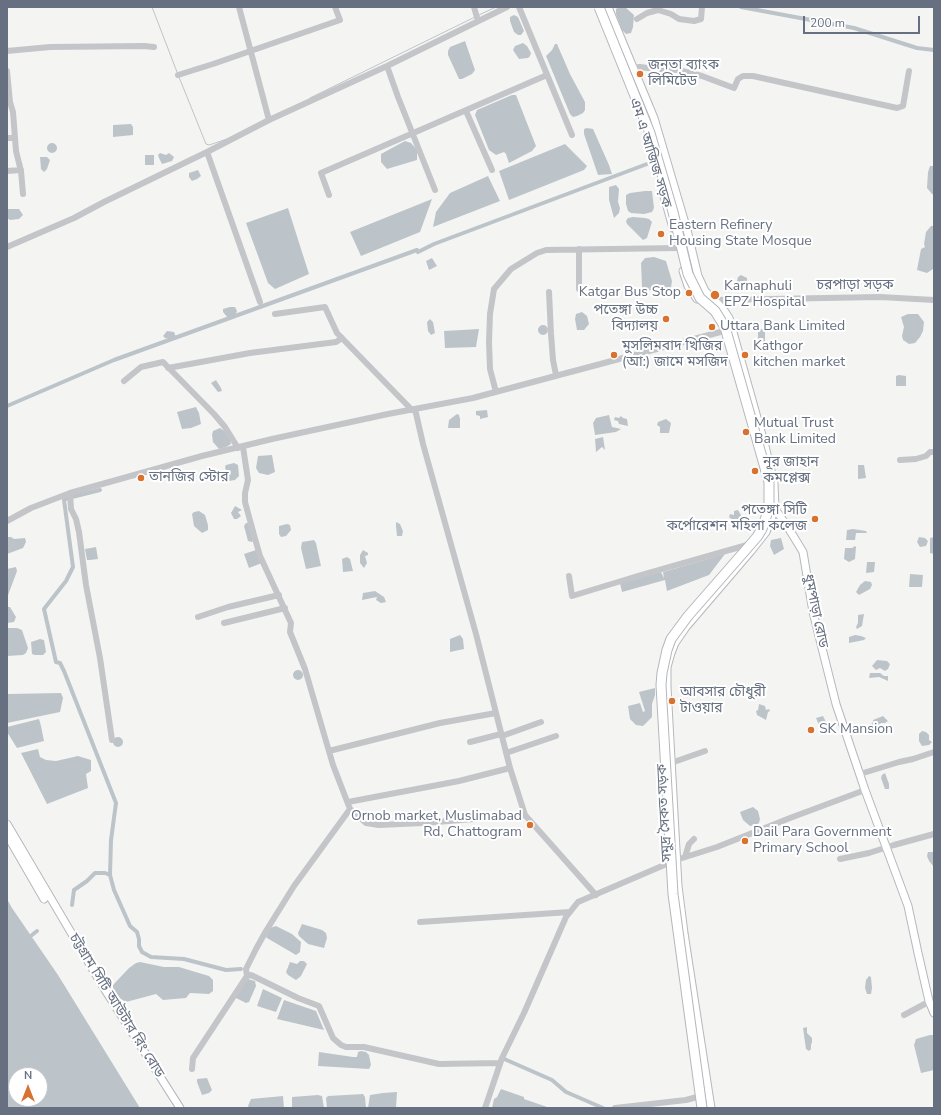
<!DOCTYPE html>
<html>
<head>
<meta charset="utf-8">
<style>
  body { margin:0 }
  #map { position:relative; width:941px; height:1115px; overflow:hidden; background:#f4f5f2; font-family:"Nunito Sans",sans-serif }
  canvas { display:block }
  .frame { position:absolute; inset:0; border:8px solid #667081; pointer-events:none }
  .north { position:absolute; left:8px; top:1067px; width:40px; height:40px; box-sizing:border-box; background:#fff; border:1px solid #c2c6cd; border-radius:50%; rotate:0deg; font-size:11px; font-weight:700; line-height:16px; text-align:center; color:#667081 }
  .north::after { content:''; display:block; margin:auto; width:14px; height:18px; background:#d8722f; clip-path:polygon(50% 0,100% 100%,50% 72%,0 100%) }
  .scale { position:absolute; left:803px; top:16px; width:117px; height:18px; box-sizing:border-box; border:2px solid #667081; border-top:0; padding-left:5px; font-size:12px; line-height:14px; white-space:nowrap; color:#667081; -webkit-text-stroke:3px #fff; paint-order:stroke }
</style>
</head>
<body>
<div id="map">
<canvas width="941" height="1115"></canvas>
<div class="frame"></div>
<div class="north">N</div>
<div class="scale">200 m</div>
</div>
<script>
const ctx = document.querySelector('canvas').getContext('2d');
ctx.lineJoin = 'round';
function fill(path, color) { ctx.fillStyle = color; ctx.fill(path, 'evenodd'); }
const toPath = rows => new Path2D(rows.map(r => 'M' + r).join(''));
function strokePath(path, color, width, dash) { ctx.strokeStyle = color; ctx.lineWidth = width; ctx.lineCap = dash ? 'butt' : 'round'; ctx.setLineDash(dash || []); ctx.stroke(path); }
function drawText(font, color, halo, rows, align = 'center') {
  ctx.font = font + ' "Nunito Sans","Noto Sans Bengali",sans-serif'; ctx.lineWidth = 4; ctx.setLineDash([]); ctx.textBaseline = 'middle'; ctx.strokeStyle = halo; ctx.fillStyle = color; for (const [text, x, y, turn = 0] of rows) {
    ctx.save(); ctx.translate(x, y); ctx.rotate((+turn || 0) * Math.PI / 180); ctx.textAlign = isNaN(turn) ? turn : align; if (halo) ctx.strokeText(text, 0, 0); ctx.fillText(text, 0, 0); ctx.restore();
  }
}
const water = toPath([
  [619,7,625,7,634,15,633,27,631,33,626,34,622,30,616,14,616,9],
  [514,15,518,17,524,31,521,35,518,35,514,32,510,21,510,17],
  [465,41,475,70,472,74,462,79,459,79,448,55,448,51,450,47],
  [523,43,527,46,531,53,530,56,528,58,519,59,513,50,515,46],
  [555,44,557,44,570,74,585,102,585,110,583,113,577,116,573,117,570,114,546,56,552,50],
  [512,95,516,95,536,146,532,151,509,163,506,154,504,152,496,155,489,150,475,115,477,110],
  [131,124,133,127,133,135,113,137,113,125],
  [587,128,593,129,609,165,612,174,598,175,584,134,584,129],
  [405,141,411,143,417,150,417,160,387,169,381,162,381,154],
  '47 148a5 5 0 1 1 10 0a5 5 0 1 1-10 0Z',
  [565,144,587,166,584,170,509,200,499,171],
  [160,153,166,155,169,153,174,157,172,161,162,164,159,158,158,155],
  [145,155,154,155,154,165,145,165],
  [40,157,47,157,50,160,47,169,44,172,41,169],
  [930,166,934,166,934,195,932,194,927,188,928,172],
  [198,170,201,176,197,179,192,181,189,177,189,173],
  [488,176,500,201,433,227,436,212,450,193],
  [616,185,619,189,618,202,620,208,619,213,614,218,609,200,609,187],
  [645,191,652,191,654,208,652,212,644,214,631,213,628,211,626,204,626,195,630,193],
  [432,199,420,232,361,256,350,232],
  [288,208,309,274,275,289,268,283,246,223],
  [7,209,19,209,23,215,19,219,10,220,7,218],
  [633,217,645,218,649,219,652,222,647,238,643,240,627,224,626,221,628,218],
  [931,226,934,226,934,266,933,269,927,273,917,270,921,249,925,247,924,244,926,232],
  [654,257,666,261,672,281,671,288,664,291,647,290,642,287,641,263,645,258],
  [432,258,437,266,429,270,426,261],
  [741,275,747,278,747,283,746,287,738,291,736,289,738,286,737,281,738,277],
  [230,307,235,307,237,311,235,316,228,318,223,312,223,309],
  [582,312,587,316,589,324,584,330,577,330,575,319,576,314],
  [908,314,918,314,924,322,923,331,920,337,915,343,909,344,903,340,902,336,904,327,901,317],
  [430,319,433,322,435,333,431,335,428,331,427,322],
  '538 330a5 5 0 1 1 10 0a5 5 0 1 1-10 0Z',
  [479,329,476,347,445,348,444,331],
  [758,329,765,329,765,343,758,342],
  [167,331,174,332,176,337,170,339,165,338,163,336],
  [899,375,906,376,906,386,896,386,896,376],
  [216,380,221,388,222,391,218,392,211,383],
  [196,407,199,413,201,424,191,428,182,429,177,412],
  [487,410,488,417,480,419,480,416,476,415,476,411],
  [457,414,459,415,460,419,460,428,448,428,449,420],
  [609,415,612,427,621,429,616,432,595,435,593,423,596,418],
  [621,416,623,418,627,419,628,426,619,424,618,421,614,420,615,417,619,418],
  [666,419,671,423,669,433,660,433,660,427,657,425,658,422],
  [220,428,226,432,230,439,231,444,226,447,219,449,213,442,212,435,213,431],
  [603,437,605,450,602,447,596,452,595,439],
  [272,455,275,472,268,475,259,473,256,468,258,456],
  [234,463,238,465,239,476,235,480,229,481,225,467,226,465],
  [858,465,864,465,866,478,858,479],
  [235,506,242,510,238,512,241,516,237,519,234,519,231,513],
  [738,510,742,517,736,523,729,517,730,514,734,515,734,511],
  [199,511,205,515,208,525,208,530,202,533,194,526,192,514,194,512],
  [396,522,400,524,403,531,402,536,397,536,396,526],
  [246,523,248,523,253,541,252,542,248,541,244,526],
  [287,524,290,525,291,530,286,536,281,537,279,534,279,526],
  [853,529,866,531,867,533,856,533,855,540,846,540,847,530],
  [7,537,11,537,14,539,25,538,26,542,23,548,7,554],
  [919,537,925,538,928,541,926,546,920,547,917,542],
  [934,537,934,554,930,553,930,538],
  [781,538,784,549,774,555,770,546,771,540],
  [314,540,316,543,321,566,306,569,301,548,302,542],
  [855,546,856,547,855,559,849,562,844,559,845,548,852,548],
  [96,547,98,559,90,560,87,560,85,549],
  [256,550,262,563,249,568,244,554],
  [363,550,368,553,368,555,365,556,367,563,364,568,360,563,360,555],
  [725,554,709,575,667,591,665,580,622,592,620,583,661,572,664,578,663,572],
  [347,557,350,559,353,571,343,572,342,559],
  [867,562,875,562,874,572,866,573],
  [16,567,17,571,7,598,7,569],
  [910,574,923,575,922,587,909,587],
  [865,581,871,582,872,585,870,589,859,595,856,592,860,585],
  [375,591,384,597,386,602,381,603,376,600,377,597,362,600,363,593],
  [7,607,10,607,16,617,14,622,7,623],
  [864,614,862,626,857,629,856,627,858,623,858,615],
  [7,628,17,628,22,630,28,648,26,653,23,655,7,656],
  [460,635,463,639,464,649,450,652,450,639],
  [855,635,861,636,866,638,864,640,849,643,849,637],
  [40,639,44,640,46,652,43,655,35,655,32,654,31,642],
  [877,660,887,661,890,664,888,669,885,671,880,668,876,670,872,666],
  '293 675a5 5 0 1 1 10 0a5 5 0 1 1-10 0Z',
  [870,673,880,673,884,676,888,676,888,681,879,677,869,678],
  [655,688,655,695,652,704,652,717,643,726,636,725,630,719,628,706,640,703,643,712,645,711,639,692],
  [61,693,63,698,60,712,7,723,7,694],
  [759,704,765,706,766,710,769,709,770,711,768,712,766,720,757,715,756,711,758,710],
  [823,716,828,726,826,727,826,728,821,730,816,718],
  [883,716,888,721,885,723,881,723,879,725,872,726,871,724,873,722,873,720],
  [39,719,41,726,44,741,17,748,7,732,7,727],
  [922,731,926,732,929,735,929,740,932,742,929,745,922,746,919,741,919,734],
  '113 742a5 5 0 1 1 10 0a5 5 0 1 1-10 0Z',
  [38,749,40,757,46,760,56,761,78,756,91,760,91,771,86,774,88,788,47,804,21,753],
  [885,773,889,784,889,789,885,789,881,778,882,775],
  [753,807,758,811,760,819,759,823,756,825,750,826,743,820,740,812],
  [928,852,934,852,934,867,929,861,927,856],
  [7,899,12,908,58,975,140,1108,7,1108],
  [16,1075,40,1075,40,1099,16,1099],
  [302,924,322,930,326,933,327,938,324,948,308,944,299,936,298,933],
  [276,926,292,934,301,942,300,952,296,955,267,938,266,937,270,928],
  [300,961,304,961,307,964,301,976,296,980,288,975,286,972,290,962,297,964],
  [140,962,164,967,179,967,209,976,213,980,213,991,209,994,190,993,186,998,163,1000,156,994,126,1002,121,999,113,991,113,985,129,968,136,963],
  [869,976,871,977,872,988,871,994,867,994,865,988,866,980],
  [248,979,255,981,256,986,249,1002,246,1003,236,998,236,996],
  [263,989,282,998,276,1012,257,1006],
  [284,1000,316,1011,324,1030,277,1019],
  [807,1027,807,1033,812,1038,812,1043,811,1044,811,1049,809,1051,806,1049,803,1028],
  [930,1035,934,1035,934,1070,921,1073,914,1045,916,1039],
  [361,1051,366,1052,369,1055,371,1065,369,1069,318,1066,319,1052,353,1057,357,1057,358,1052],
  [207,1078,212,1090,209,1093,202,1095,197,1082,197,1079],
  [501,1089,524,1097,524,1099,550,1108,492,1108,494,1099,497,1097],
  [397,1092,396,1108,368,1108,370,1095,383,1093],
  [363,1094,365,1097,366,1108,327,1108,326,1098,328,1096],
  [318,1095,322,1096,324,1108,292,1108,292,1097],
  [283,1096,284,1108,249,1108,248,1106,251,1099]
]);
const stream = toPath([
  [152,7,177,72],
  [479,15,496,7],
  [179,77,206,144,209,145,227,139],
  [310,98,475,17]
]);
const canal = toPath([
  [741,7,854,28,917,48,934,50],
  [7,406,114,360,417,250,418,252,434,244,647,164],
  [72,497,100,490],
  [69,498,64,500,73,567,66,581,44,609,56,662,60,663,64,671,116,803,111,840,110,875],
  [72,905,74,890,87,881,95,873,105,873,110,875,114,890,130,926,137,932,139,939,139,946,142,952,151,957,184,959,226,970,241,969],
  [32,935,37,931],
  [502,1058,552,1080,566,1092,603,1108]
]);
const minor = toPath([
  [239,7,269,120],
  [474,7,478,21],
  [519,7,572,135],
  [637,19,647,13,658,10,671,14,679,19,694,21,701,19,702,7],
  [7,51,50,47,144,46,154,47],
  [387,66,398,97,435,190],
  [633,68,640,67,655,69,678,70,702,76,734,88,738,79,743,76,753,76,897,108,903,106,909,71],
  [7,71,10,102,13,112,16,151,21,171,23,194],
  [178,75,213,64,340,20,335,7],
  [466,111,492,170],
  [7,138,15,138],
  [207,152,260,302],
  [7,171,21,170],
  [329,195,321,173,547,75],
  [7,247,74,218,104,202,207,152,269,120,387,66,507,7],
  [579,289,579,249],
  [549,292,551,334,553,360,556,375],
  [711,301,714,300,880,297,934,300],
  [275,314,325,307,337,333,412,410],
  [168,368,250,353,336,342,342,338],
  [124,381,141,367,163,362,214,414,225,427,238,448],
  [496,392,490,369,489,342,490,314,494,289,511,269,537,253,546,250,678,248],
  [243,447,248,480,245,493,245,502,254,535,260,556,291,623,290,632,305,669,333,765,350,809,366,823,379,825,423,823,525,815,596,895],
  [900,460,916,459,926,456,930,452,934,452],
  [70,493,71,509,76,519,79,532,86,585,100,658,112,740],
  [7,521,31,508,70,493,202,456,272,439,388,414,473,398,724,331],
  [569,576,572,596,641,575,747,545],
  [198,617,228,607,279,595],
  [224,623,285,608],
  [502,736,541,722],
  [470,742,501,734],
  [329,751,440,723,496,713],
  [506,753,556,736],
  [671,763,705,751],
  [510,768,525,815],
  [860,774,899,762,913,759,934,752],
  [348,802,459,781,510,768,476,634,423,444,415,409],
  [685,857,689,844,694,839],
  [840,859,869,853,894,845,934,834],
  [420,922,570,912],
  [247,976,251,975,298,998,319,1006,333,1038,341,1045,346,1047,364,1047,439,1064,500,1063],
  [904,1015,934,999],
  [192,1069,193,1058,247,976,246,969,256,949,266,931,294,886,350,809],
  [485,1108,502,1058,524,1013,566,917,578,902,676,860,717,847,790,818,865,790],
  [615,1108,686,1100,697,1097]
]);
const major = toPath([
  [608,7,654,118,687,230,698,276,705,291,723,309,729,318,765,446,774,483,775,509,766,532,751,551,686,627,675,643,671,653,667,667,667,687,678,886,684,933,711,1108],
  [663,192,673,228],
  [683,271,688,286,697,299],
  [773,509,775,509,789,529,803,552,813,612,836,704,865,790,908,906,918,953,929,1001,934,1013],
  [7,824,102,985,180,1108],
  [7,835,44,899]
]);
const highwayBridge = toPath([
  [599,7,650,133,673,212,688,274,700,298,715,311,725,327,769,482,769,508,762,529,757,537,688,616,671,639,667,650,662,673,661,685,673,894,702,1108]
]);
const markers = [
  [640,74,4,"#d8722f"],
  [661,234,4,"#d8722f"],
  [689,293,4,"#d8722f"],
  [715,295,5,"#d8722f"],
  [666,319,4,"#d8722f"],
  [712,327,4,"#d8722f"],
  [614,355,4,"#d8722f"],
  [745,355,4,"#d8722f"],
  [746,432,4,"#d8722f"],
  [755,471,4,"#d8722f"],
  [141,478,4,"#d8722f"],
  [815,519,4,"#d8722f"],
  [672,701,4,"#d8722f"],
  [811,730,4,"#d8722f"],
  [530,825,4,"#d8722f"],
  [745,841,4,"#d8722f"]
];
const poiNames = [
  ["জনতা ব্যাংক",648,66],
  ["লিমিটেড",648,82],
  ["Eastern Refinery",669,226],
  ["Housing State Mosque",669,242],
  ["Karnaphuli",724,287],
  ["EPZ Hospital",724,303],
  ["Katgar Bus Stop",681,293,"right"],
  ["পতেঙ্গা উচ্চ",658,311,"right"],
  ["বিদ্যালয়",658,327,"right"],
  ["Uttara Bank Limited",720,327],
  ["মুসলিমবাদ খিজির",622,347],
  ["(আ:) জামে মসজিদ",622,363],
  ["Kathgor",753,347],
  ["kitchen market",753,363],
  ["Mutual Trust",754,424],
  ["Bank Limited",754,440],
  ["নূর জাহান",763,463],
  ["কমপ্লেক্স",763,479],
  ["তানজির স্টোর",149,478],
  ["পতেঙ্গা সিটি",807,511,"right"],
  ["কর্পোরেশন মহিলা কলেজ",807,527,"right"],
  ["আবসার চৌধুরী",680,693],
  ["টাওয়ার",680,709],
  ["SK Mansion",819,730],
  ["Ornob market, Muslimabad",522,817,"right"],
  ["Rd, Chattogram",522,833,"right"],
  ["Dail Para Government",753,833],
  ["Primary School",753,849]
];
const streetNames = [
  ["এম এ আজিজ সড়ক",650,153,73],
  ["চরপাড়া সড়ক",855,286],
  ["ধুমপাড়া রোড",815,611,78],
  ["সমুদ্র সৈকত সড়ক",665,813,-93],
  ["চট্টগ্রাম সিটি আউটার রিং রোড",116,1006,58]
];
fill(water, '#bcc4c9');
strokePath(stream, '#bcc4c9', 1);
strokePath(canal, '#bcc4c9', 4);
strokePath(major, '#b6b8bc', 9);
strokePath(minor, '#c3c5c9', 6);
strokePath(major, '#fff', 7);
strokePath(highwayBridge, '#b5b7bb', 11, []);
strokePath(highwayBridge, '#fff', 9);
for (const [x, y, r, color] of markers) { const dot = new Path2D(); dot.arc(x, y, r, 0, 2 * Math.PI); ctx.fillStyle = color; ctx.fill(dot); strokePath(dot, '#fff', 1.5); }
drawText('14px', '#667081', '#fff', poiNames, 'left');
drawText('14px', '#667081', '#fff', streetNames);
</script>
</body>
</html>
